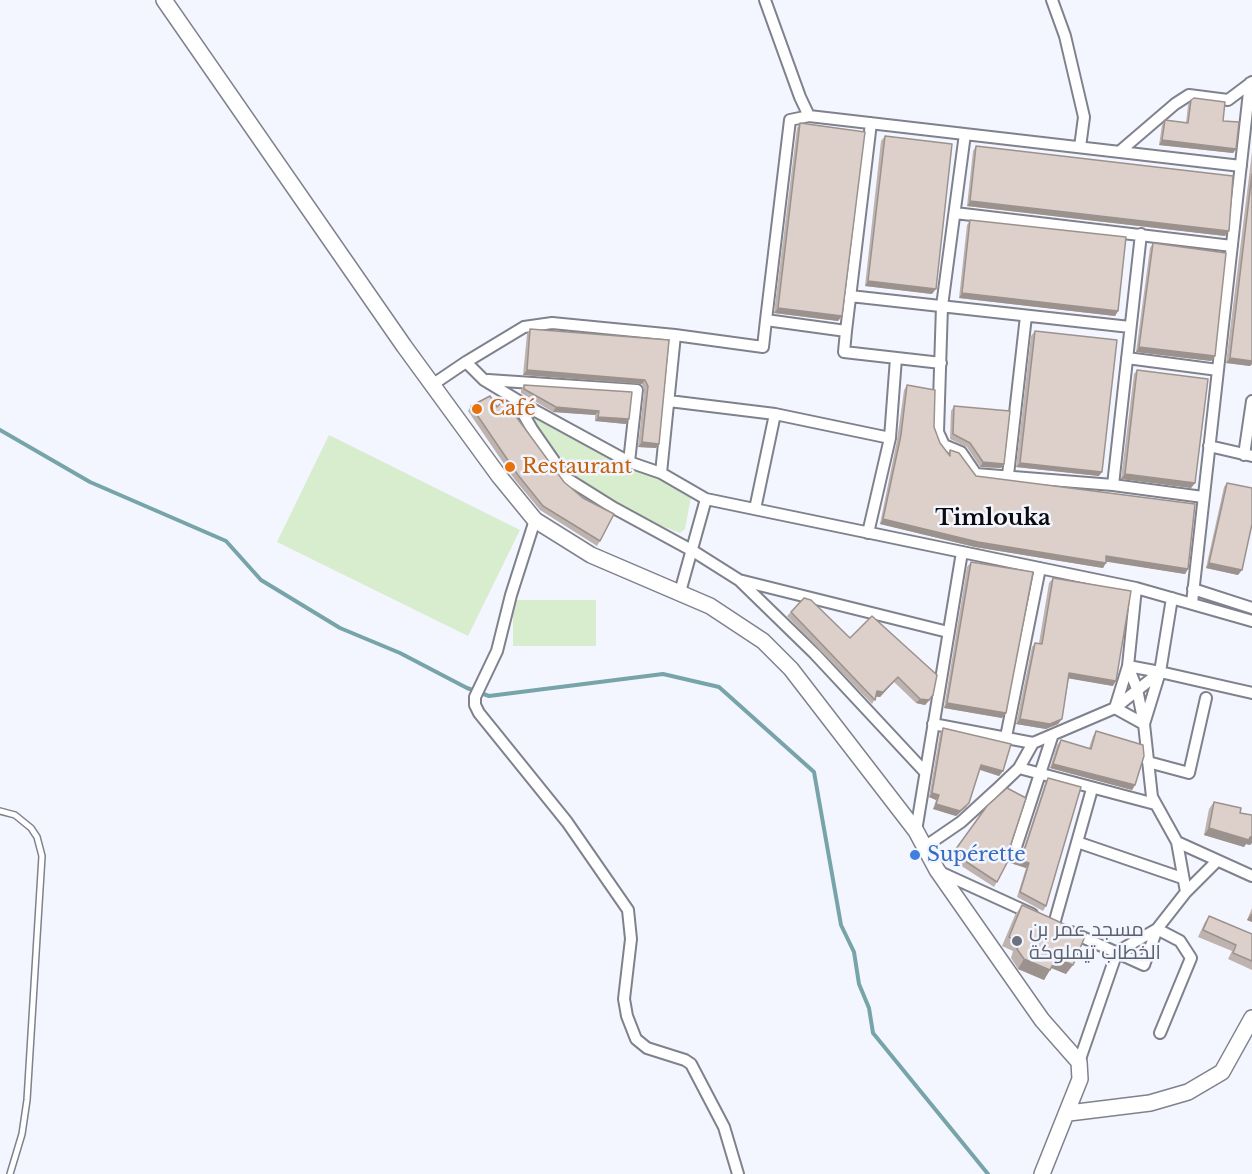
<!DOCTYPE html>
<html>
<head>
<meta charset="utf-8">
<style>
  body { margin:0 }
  canvas { display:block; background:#f3f5ff }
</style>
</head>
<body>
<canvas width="1252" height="1174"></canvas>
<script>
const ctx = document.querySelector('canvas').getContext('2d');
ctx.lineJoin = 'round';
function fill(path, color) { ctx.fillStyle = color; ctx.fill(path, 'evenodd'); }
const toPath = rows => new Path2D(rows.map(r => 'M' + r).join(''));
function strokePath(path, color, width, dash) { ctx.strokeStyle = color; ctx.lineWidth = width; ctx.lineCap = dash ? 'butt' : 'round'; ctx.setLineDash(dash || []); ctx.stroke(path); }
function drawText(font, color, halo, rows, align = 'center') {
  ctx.font = font + ' "Libre Baskerville",Cairo,serif'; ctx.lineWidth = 5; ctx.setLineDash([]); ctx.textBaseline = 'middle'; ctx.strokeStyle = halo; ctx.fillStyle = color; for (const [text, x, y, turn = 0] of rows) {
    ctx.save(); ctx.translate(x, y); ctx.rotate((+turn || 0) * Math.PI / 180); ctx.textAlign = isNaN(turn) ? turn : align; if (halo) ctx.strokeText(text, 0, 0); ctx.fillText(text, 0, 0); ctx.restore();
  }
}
const green = toPath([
  [534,418,619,462,687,492,691,497,685,529,680,533,641,518,570,478,531,422],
  [329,435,520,530,468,636,277,542],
  [513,600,596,600,596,646,513,646]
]);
const stream = toPath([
  [0,430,90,482,226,541,261,580,340,628,400,653,467,688,489,696,663,674,719,687,814,772,841,925,854,952,859,984,869,1008,873,1033,988,1174]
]);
const lane = toPath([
  [0,811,15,815,31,828,37,837,42,856,27,1100,22,1134,10,1174]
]);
const street = toPath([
  [765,0,800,97,809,116],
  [1052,0,1065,36,1084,117,1080,147],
  [965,134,942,306,938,432,944,445,961,452,976,474,1113,485,1203,497],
  [1119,152,1175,104,1189,95,1228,100,1252,82],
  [955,213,1232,246],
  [850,296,1130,327],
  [846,331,871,123],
  [1127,358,1218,370],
  [466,362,524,327,552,323,675,335],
  [941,363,844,352,846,331,766,320,790,120,809,116,1241,166],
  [488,380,637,390,629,462],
  [432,385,466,362,484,380,532,409,629,462,661,473,706,499,1136,588,1252,621],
  [514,398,532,429,566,478,614,508,693,551,739,580,815,654,925,772],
  [669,401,775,414],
  [1209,446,1252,456],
  [1244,455,1252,401],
  [661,473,675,335,763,347,766,320],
  [1008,475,1026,316],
  [1113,485,1141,234],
  [755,509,775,414,890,438],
  [535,520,511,595,497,651,475,697,475,705,479,713,567,822,628,910,631,939,624,999,627,1016,636,1039,647,1048,685,1060,691,1064,724,1127,738,1174],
  [868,533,890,438,896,358],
  [739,580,948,632],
  [1136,588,1128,666,1137,689,1144,724,1152,797,1177,842,1186,892],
  [1193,589,1252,608],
  [680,592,706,499],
  [1192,603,1250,83],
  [1160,672,1144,724,1115,708,1128,666,1160,672,1252,693],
  [933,724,1033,743,1115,708,1160,672,1172,598],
  [1006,737,1040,568],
  [1148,762,1189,773,1206,698],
  [1019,768,1155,804],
  [916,831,962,552],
  [1077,842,1182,878],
  [1177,842,1252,876],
  [923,848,961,822,996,790,1019,768,1033,743],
  [1015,850,1052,737],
  [940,872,1032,914],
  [1054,924,1092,789],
  [1071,932,1144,965,1157,929,1180,941,1191,958,1160,1033],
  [1079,1062,1117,952,1157,929,1186,892,1217,861]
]);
const secondary = toPath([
  [164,0,404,346,499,476,535,520,591,555,710,606,763,641,791,669,916,831,937,870,1042,1020,1079,1062,1080,1079,1042,1174],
  [1069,1113,1150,1103,1188,1092,1222,1072,1252,1018]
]);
const wall = toPath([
  [1191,100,1223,121,1236,149,1233,153,1159,145,1162,125,1165,120,1186,123,1188,105],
  [800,123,842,316,838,321,774,313,797,128],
  [885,136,932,294,865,286,881,141],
  [976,146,1225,236,967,206,973,151],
  [1252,152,1252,364,1250,366,1226,363],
  [970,220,1118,311,1115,316,959,298,967,225],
  [1153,243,1215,356,1211,361,1136,352,1150,248],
  [530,329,669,340,656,448,638,447,644,391,642,384,523,375,527,334],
  [1035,331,1099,476,1016,467,1031,336],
  [1137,370,1195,483,1191,488,1121,479,1134,374],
  [524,385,632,392,626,424,595,421,595,415,553,412,521,393,521,390],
  [907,385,934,427,940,443,948,453,950,450,976,476,1188,569,1185,574,1106,561,1103,568,975,547,880,524,897,440,904,390],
  [471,406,497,407,564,482,600,541,597,546,540,510,515,480,468,411],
  [954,406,1004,464,1001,468,980,467,967,447,950,439,951,411],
  [1227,483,1238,575,1206,568,1224,487],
  [971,562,1002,718,944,708,967,567],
  [1053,578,1113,686,1069,678,1062,719,1058,724,1046,729,1016,724,1032,647,1035,643,1039,643,1049,583],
  [791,612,850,638,930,700,925,705,916,703,894,682,880,697,876,697,872,704,787,616],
  [943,728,1003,771,999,776,980,770,966,807,956,816,933,809,936,800,929,797,940,733],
  [1096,731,1135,785,1132,790,1050,768,1057,745,1061,740,1089,748,1093,736],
  [1048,778,1046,906,1043,911,1017,897,1026,868,1008,862,994,887,949,858,987,806,1011,844,1013,851,1019,853,1023,850,1045,783],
  [1214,802,1240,813,1252,815,1252,843,1250,845,1246,844,1244,847,1204,835,1209,809],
  [1022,905,1066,974,1051,968,1044,980,1018,969,1011,958,1013,951,1002,946,1015,915],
  [1252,908,1252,922,1247,920],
  [1209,916,1252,934,1252,970,1228,959,1232,951,1198,937,1205,922]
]);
const shadedWall = toPath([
  [1162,140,1236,149,1233,153,1159,145],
  [970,201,1229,231,1225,236,967,206],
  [868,281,936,289,932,294,865,286],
  [962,293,1118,311,1115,316,959,298],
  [778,308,842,316,838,321,774,313],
  [1139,347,1215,356,1211,361,1136,352],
  [1230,358,1252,361,1252,364,1250,366,1226,363],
  [527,370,645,380,642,384,523,375],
  [556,407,599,411,595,415,553,412],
  [598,417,629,419,626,424,595,421],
  [642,442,659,444,656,448,638,447],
  [983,462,1004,464,1001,468,980,467],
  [1020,463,1102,472,1099,476,1016,467],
  [1125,474,1195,483,1191,488,1121,479],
  [883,519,1106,563,1103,568,975,547,880,524],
  [1106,556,1188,569,1185,574,1102,561],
  [1209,563,1242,570,1238,575,1206,568],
  [1069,673,1116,681,1113,686,1066,678],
  [898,677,880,697,874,696,877,691],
  [933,695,925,705,916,703,920,699],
  [947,703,1006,713,1002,718,944,708],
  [1020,719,1062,719,1058,724,1046,729,1016,724],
  [1053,764,1135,785,1132,790,1050,768],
  [981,765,1003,771,999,776,978,769],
  [932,793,939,795,936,800,929,797],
  [969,803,966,807,956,816,933,809,936,804],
  [1209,828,1252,837,1252,843,1250,845,1246,844,1244,847,1204,835],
  [1010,857,1029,863,1026,868,1007,862],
  [1251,914,1252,914,1252,922,1247,920],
  [1056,958,1073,965,1066,974,1049,967],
  [1024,959,1050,970,1044,980,1018,969]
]);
const building = toPath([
  [1194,98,1225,102,1223,121,1239,122,1236,149,1162,140,1165,120,1188,123,1191,100,1194,98],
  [800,123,865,132,842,316,778,308,800,123],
  [885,136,952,144,936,289,868,281,885,136],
  [976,146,1233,176,1229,231,970,201,976,146],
  [1252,174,1252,361,1230,358,1252,174],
  [970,220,1126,237,1118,311,962,293,970,220],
  [1153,243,1226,253,1215,356,1139,347,1153,243],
  [530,329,669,340,659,444,642,442,648,386,645,380,527,370,530,329],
  [1035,331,1117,340,1102,472,1020,463,1035,331],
  [1137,370,1208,379,1195,483,1125,474,1137,370],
  [524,385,632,392,629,419,598,417,599,411,556,407,524,389,524,385],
  [907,385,935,390,934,427,940,443,950,456,950,450,959,453,976,476,1195,504,1188,569,1106,556,1106,563,978,542,883,519,901,435,907,385],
  [490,396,497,407,504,400,564,482,583,498,614,514,600,541,543,506,518,475,471,406,490,396],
  [954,406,1010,411,1004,464,983,462,970,443,953,434,954,406],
  [1227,483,1252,488,1252,524,1242,570,1209,563,1227,483],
  [971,562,1033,572,1006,713,947,703,971,562],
  [1053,578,1131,591,1116,681,1069,673,1062,719,1050,724,1020,719,1035,643,1042,644,1053,578],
  [804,598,811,600,850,638,872,616,937,675,933,695,929,700,920,699,898,677,883,692,877,691,875,700,791,612,804,598],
  [943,728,1011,744,1003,771,981,765,969,803,960,811,936,804,939,795,932,793,943,728],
  [1096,731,1143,745,1144,756,1135,785,1053,764,1061,740,1091,749,1096,731],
  [1048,778,1081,787,1046,906,1020,892,1029,863,1010,857,997,882,953,853,987,806,1007,788,1026,798,1011,844,1013,851,1019,853,1025,848,1048,778],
  [1214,802,1241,808,1240,813,1252,815,1252,837,1250,837,1249,840,1209,828,1214,802],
  [1022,905,1086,934,1073,965,1056,958,1050,970,1024,959,1017,949,1020,942,1009,937,1022,905],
  [1209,916,1252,934,1252,961,1233,953,1236,945,1203,930,1209,916]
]);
const markers = [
  [477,409,6,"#e8710a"],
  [510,467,6,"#e8710a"],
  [915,855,6,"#3f7fe0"],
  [1017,941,6,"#6b7280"]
];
const foodNames = [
  ["Café",489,409],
  ["Restaurant",522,467]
];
const shopNames = [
  ["Supérette",927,855]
];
const worshipNames = [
  ["مسجد عمر بن",1029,930],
  ["الخطاب تيملوكة",1029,953]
];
const quarterNames = [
  ["Timlouka",993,519]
];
fill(green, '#d8edcd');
strokePath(stream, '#77a4a9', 4);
strokePath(lane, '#7f828c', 8);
strokePath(street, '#7f828c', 14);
strokePath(secondary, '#7f828c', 18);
strokePath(lane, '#fff', 5);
strokePath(street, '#fff', 10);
strokePath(secondary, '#fff', 15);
fill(wall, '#beb3af');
fill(shadedWall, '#9b928e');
fill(building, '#ddd0cb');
strokePath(building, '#9b928e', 1.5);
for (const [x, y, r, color] of markers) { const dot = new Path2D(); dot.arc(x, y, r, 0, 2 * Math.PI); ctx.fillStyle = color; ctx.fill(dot); strokePath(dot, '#f3f5ff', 2); }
drawText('20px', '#c56008', '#f3f5ff', foodNames, 'left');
drawText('20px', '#366cbe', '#f3f5ff', shopNames, 'left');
drawText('20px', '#5b616d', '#f3f5ff', worshipNames, 'left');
drawText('bold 22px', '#0a0b0f', '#f3f5ff', quarterNames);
</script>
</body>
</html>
